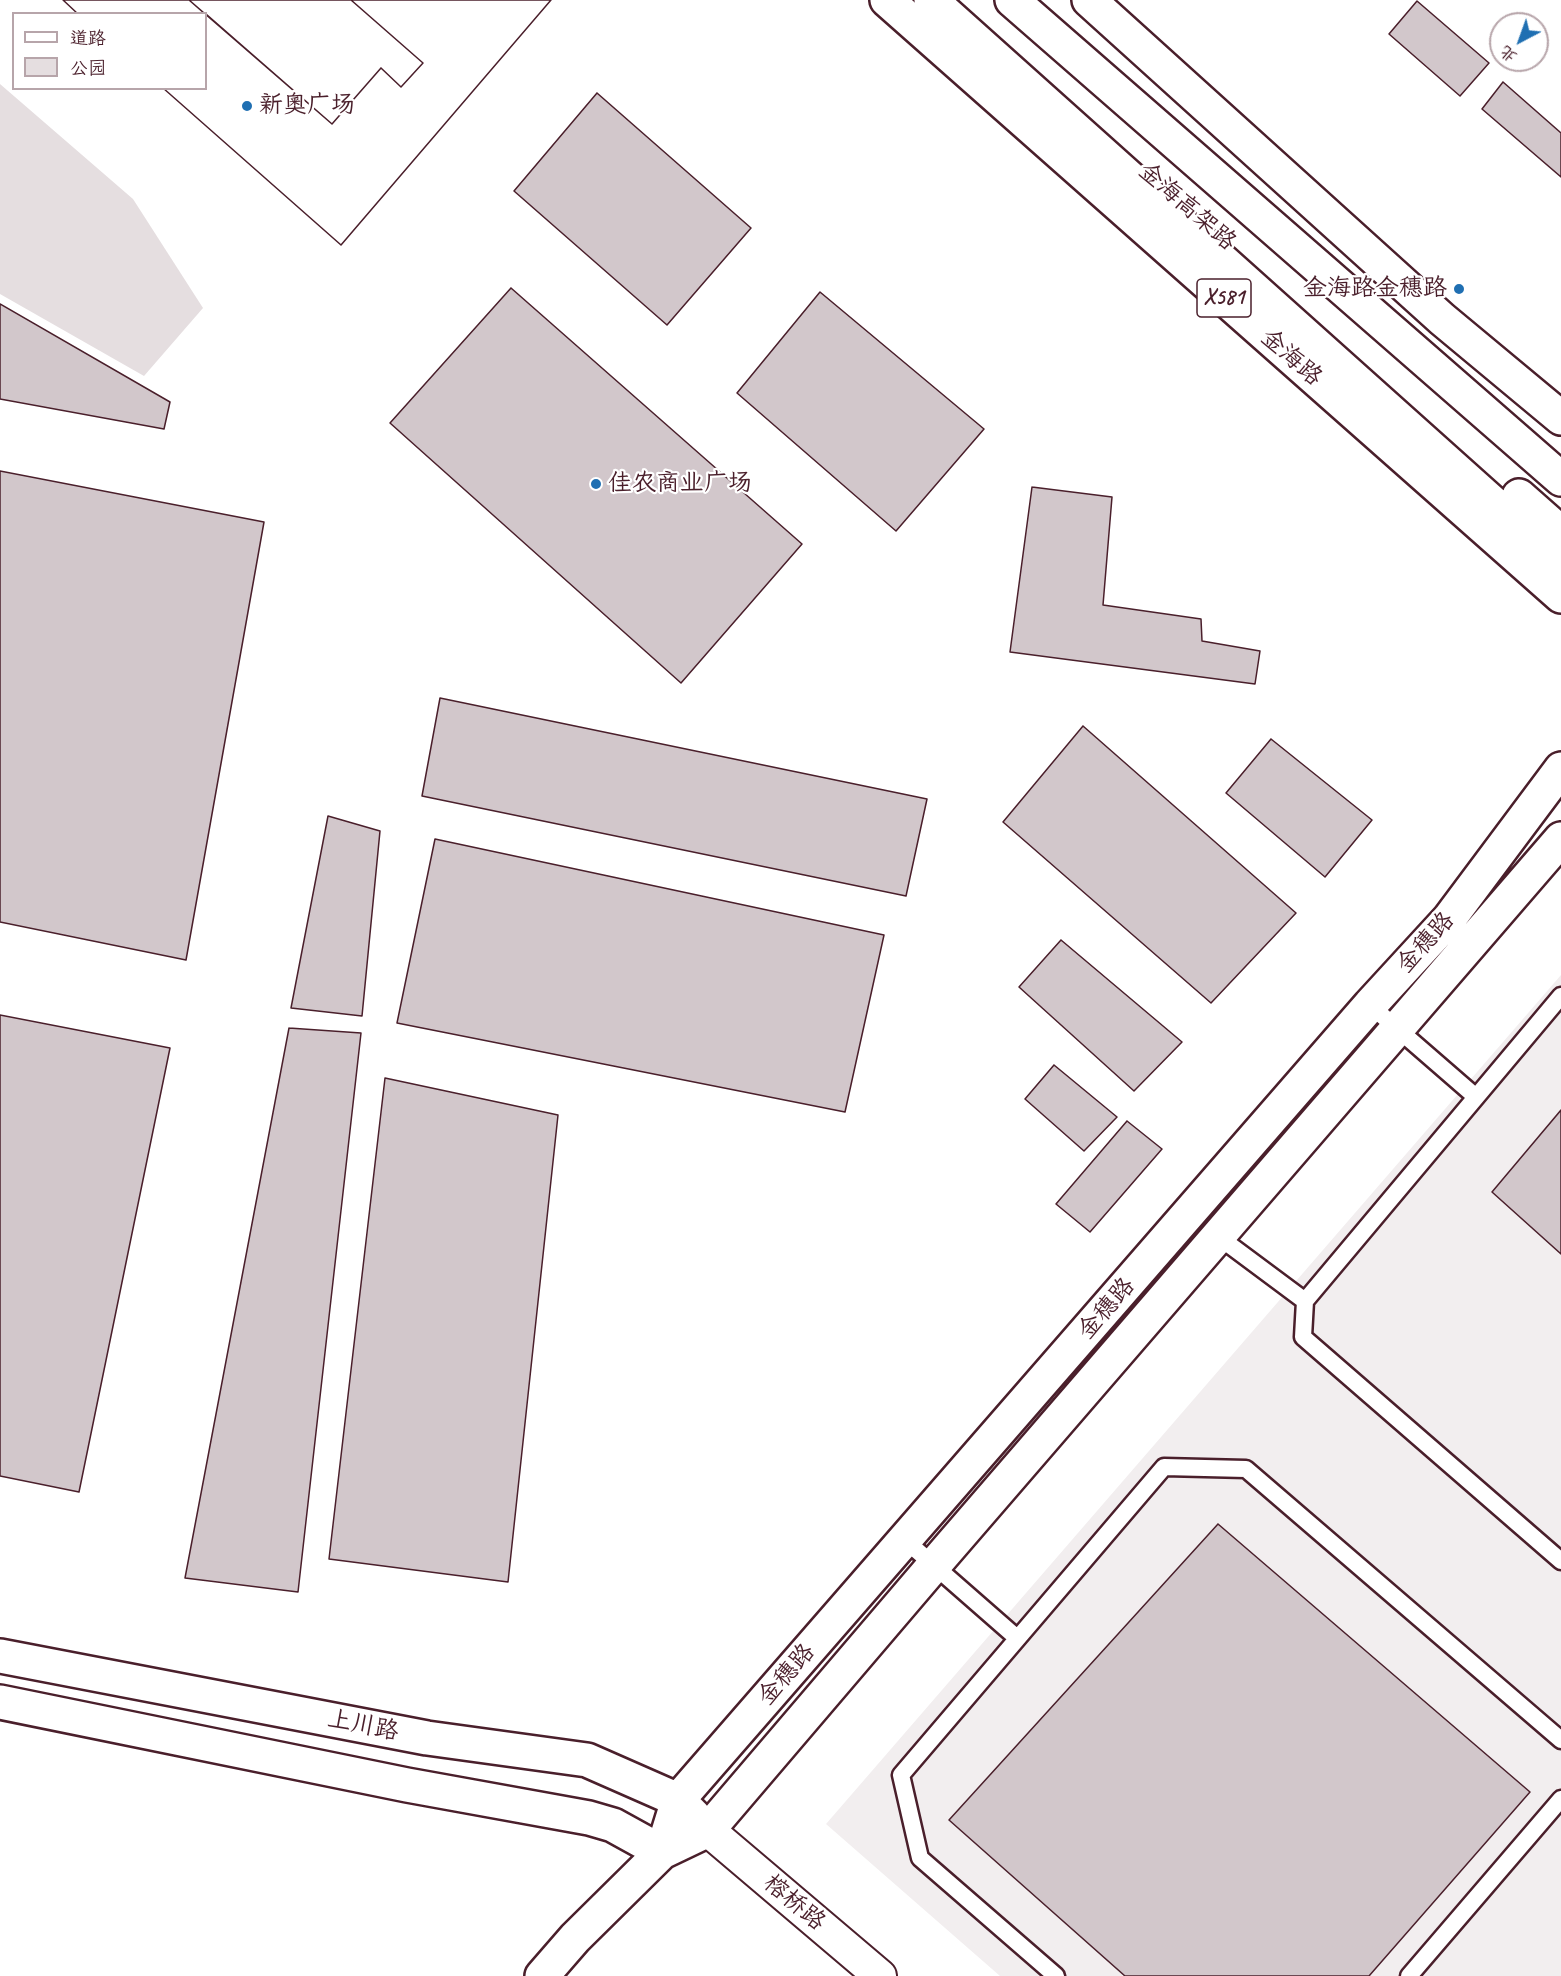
<!DOCTYPE html>
<html>
<head>
<meta charset="utf-8">
<style>
  body { margin:0 }
  #map { position:relative; width:1561px; height:1976px; overflow:hidden; background:#fff; font-family:Caveat,"LXGW WenKai TC",sans-serif }
  canvas { display:block }
  .legend { position:absolute; left:12px; top:12px; width:195px; height:78px; box-sizing:border-box; background:#fff; border:2px solid #b7a5aa; margin:0; padding:8px 10px; list-style:none; font-size:18px; color:#4a1f2b }
  .legend li { display:flex; align-items:center; gap:12px; height:30px }
  .legend b { width:30px; border:2px solid #b7a5aa }
  .north { position:absolute; left:1489px; top:12px; width:60px; height:60px; box-sizing:border-box; background:#fff; border:2px solid #b7a5aa; border-radius:50%; rotate:221deg; font-size:16px; font-weight:700; line-height:24px; text-align:center; color:#4a1f2b }
  .north::after { content:''; display:block; margin:auto; width:21px; height:27px; background:#1f6fb2; clip-path:polygon(50% 0,100% 100%,50% 72%,0 100%) }
</style>
</head>
<body>
<div id="map">
<canvas width="1561" height="1976"></canvas>
<ul class="legend">
<li><b style="height:8px;background:#fff"></b>道路</li>
<li><b style="height:16px;background:#e5dee0"></b>公园</li>
</ul>
<div class="north">北</div>
</div>
<script>
const ctx = document.querySelector('canvas').getContext('2d');
ctx.lineJoin = 'round';
function fill(path, color) { ctx.fillStyle = color; ctx.fill(path, 'evenodd'); }
const toPath = rows => new Path2D(rows.map(r => 'M' + r).join(''));
function strokePath(path, color, width, dash) { ctx.strokeStyle = color; ctx.lineWidth = width; ctx.lineCap = dash ? 'butt' : 'round'; ctx.setLineDash(dash || []); ctx.stroke(path); }
function drawText(font, color, halo, rows, align = 'center') {
  ctx.font = font + ' Caveat,"LXGW WenKai TC",sans-serif'; ctx.lineWidth = 4.5; ctx.setLineDash([]); ctx.textBaseline = 'middle'; ctx.strokeStyle = halo; ctx.fillStyle = color; for (const [text, x, y, turn = 0] of rows) {
    ctx.save(); ctx.translate(x, y); ctx.rotate((+turn || 0) * Math.PI / 180); ctx.textAlign = isNaN(turn) ? turn : align; if (halo) ctx.strokeText(text, 0, 0); ctx.fillText(text, 0, 0); ctx.restore();
  }
}
const built = toPath([
  [1561,975,1561,1976,1000,1976,826,1824]
]);
const green = toPath([
  [0,84,133,199,203,308,144,376,0,294]
]);
const building = toPath([
  [63,0,189,0,205,14,78,14,63,0],
  [63,0,551,0,341,245,163,88,206,88,206,14,78,14,63,0],
  [189,0,351,0,423,63,401,87,381,68,332,124,189,0],
  [351,0,551,0,341,245,163,88,206,88,206,14,332,124,381,68,401,87,423,63,351,0],
  [1417,1,1489,63,1460,96,1389,34,1417,1],
  [1503,82,1561,133,1561,177,1482,109,1503,82],
  [597,93,751,228,667,325,514,191,597,93],
  [511,288,802,544,681,683,390,423,511,288],
  [820,292,984,429,896,531,737,393,820,292],
  [0,304,170,402,164,429,0,399,0,304],
  [0,471,264,522,186,960,0,922,0,471],
  [1032,487,1112,497,1103,605,1201,619,1202,641,1260,651,1255,684,1010,652,1032,487],
  [440,698,927,799,906,896,422,796,440,698],
  [1083,726,1296,913,1211,1003,1003,822,1083,726],
  [1271,739,1372,820,1325,877,1226,793,1271,739],
  [328,816,380,831,362,1016,291,1008,328,816],
  [435,839,884,935,845,1112,397,1023,435,839],
  [1061,940,1182,1042,1134,1091,1019,987,1061,940],
  [0,1015,170,1048,79,1492,0,1476,0,1015],
  [289,1028,361,1033,298,1592,185,1578,289,1028],
  [1054,1065,1117,1117,1084,1151,1025,1099,1054,1065],
  [385,1078,558,1115,508,1582,329,1559,385,1078],
  [1561,1110,1561,1254,1492,1192,1561,1110],
  [1127,1121,1162,1149,1090,1232,1056,1204,1127,1121],
  [1218,1524,1530,1792,1369,1976,1125,1976,949,1820,1218,1524]
]);
const service = toPath([
  [1370,1005,1476,1097],
  [1219,1237,1305,1301,1561,996],
  [1305,1301,1303,1337,1561,1561],
  [905,1540,1017,1638],
  [1056,1976,920,1858,901,1775,1164,1467,1246,1469,1561,1740],
  [1409,1976,1561,1799]
]);
const minor = toPath([
  [708,1830,880,1976]
]);
const tertiary = toPath([
  [0,1656,427,1738,587,1760,678,1800,694,1816],
  [0,1702,407,1785,589,1818,613,1825,662,1852],
  [662,1852,678,1800,1370,1005,1449,919,1561,769],
  [542,1976,575,1938,662,1852,708,1830,935,1564,1561,839]
]);
const primary = toPath([
  [887,0,1561,596],
  [1089,0,1442,319,1561,418]
]);
const trunk = toPath([
  [931,0,1561,564],
  [1012,0,1561,479],
  [1519,496,1561,533]
]);
const markers = [
  [247,106,6,"#1f6fb2"],
  [1459,289,6,"#1f6fb2"],
  [596,484,6,"#1f6fb2"]
];
const shields = [
  [1224,298,54]
];
const shieldNames = [
  ["X581",1224,298]
];
const poiNames = [
  ["新奥广场",259,106],
  ["金海路金穗路",1447,289,"right"],
  ["佳农商业广场",608,484]
];
const streetNames = [
  ["金海高架路",1187,207,41],
  ["金海路",1291,358,41],
  ["金穗路",1426,943,-48],
  ["金穗路",1107,1309,-49],
  ["金穗路",787,1675,-49],
  ["上川路",363,1726,11],
  ["榕桥路",794,1903,40]
];
fill(built, '#f2eeef');
fill(green, '#e5dee0');
fill(building, '#d2c7cb');
strokePath(building, '#4a1f2b', 1.5);
strokePath(service, '#4a1f2b', 21);
strokePath(minor, '#4a1f2b', 36);
strokePath(tertiary, '#4a1f2b', 38);
strokePath(primary, '#4a1f2b', 38);
strokePath(trunk, '#4a1f2b', 38);
strokePath(service, '#fff', 16);
strokePath(minor, '#fff', 32);
strokePath(tertiary, '#fff', 33);
strokePath(primary, '#fff', 33);
strokePath(trunk, '#fff', 33);
for (const [x, y, r, color] of markers) { const dot = new Path2D(); dot.arc(x, y, r, 0, 2 * Math.PI); ctx.fillStyle = color; ctx.fill(dot); strokePath(dot, '#fff', 2); }
for (const [x, y, w] of shields) { const box = new Path2D(); box.roundRect(x - w / 2, y - 19, w, 38, 4.5); ctx.fillStyle = '#fff'; ctx.fill(box); strokePath(box, '#4a1f2b', 1.5); }
drawText('bold 22px', '#4a1f2b', null, shieldNames);
drawText('24px', '#4a1f2b', '#fff', poiNames, 'left');
drawText('24px', '#4a1f2b', '#fff', streetNames);
</script>
</body>
</html>
